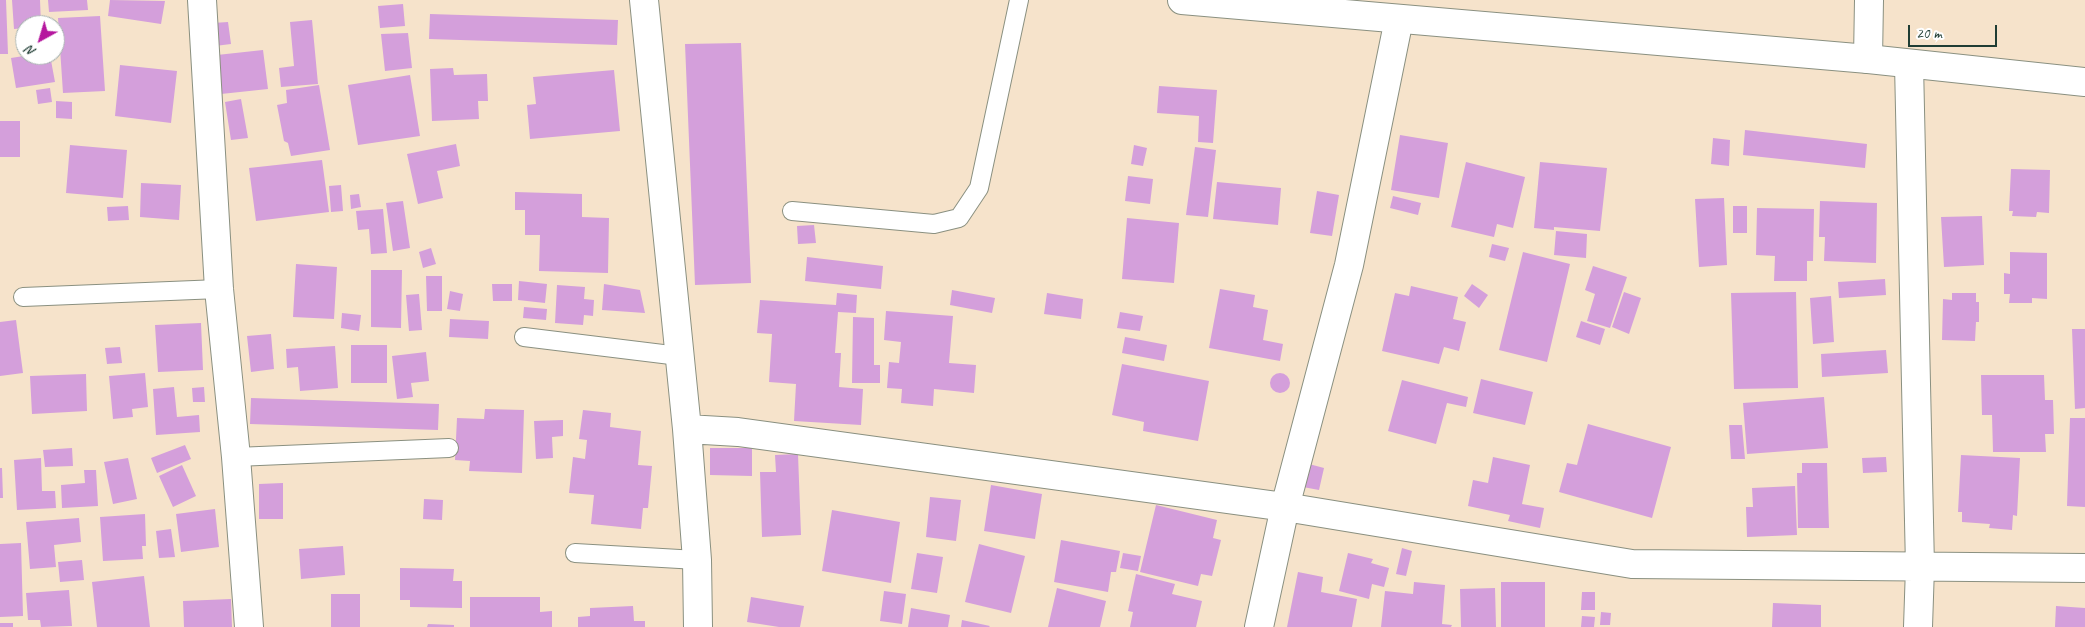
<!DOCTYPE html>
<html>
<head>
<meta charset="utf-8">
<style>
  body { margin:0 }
  #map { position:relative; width:2085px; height:627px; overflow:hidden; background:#f6e3cb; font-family:Caveat,sans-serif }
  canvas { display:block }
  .north { position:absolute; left:15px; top:15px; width:50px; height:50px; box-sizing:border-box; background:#fff; border:1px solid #a5b1ae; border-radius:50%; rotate:219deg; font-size:14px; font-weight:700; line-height:20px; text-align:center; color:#1f3d34 }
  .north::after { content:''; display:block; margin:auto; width:18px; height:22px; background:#b5179e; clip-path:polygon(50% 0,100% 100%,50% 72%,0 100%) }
  .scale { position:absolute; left:1908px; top:25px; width:89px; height:22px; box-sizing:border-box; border:2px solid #1f3d34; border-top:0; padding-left:6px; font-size:15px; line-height:18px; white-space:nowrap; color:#1f3d34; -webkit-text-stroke:4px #fff; paint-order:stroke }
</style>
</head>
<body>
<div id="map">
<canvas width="2085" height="627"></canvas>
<div class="north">N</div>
<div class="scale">20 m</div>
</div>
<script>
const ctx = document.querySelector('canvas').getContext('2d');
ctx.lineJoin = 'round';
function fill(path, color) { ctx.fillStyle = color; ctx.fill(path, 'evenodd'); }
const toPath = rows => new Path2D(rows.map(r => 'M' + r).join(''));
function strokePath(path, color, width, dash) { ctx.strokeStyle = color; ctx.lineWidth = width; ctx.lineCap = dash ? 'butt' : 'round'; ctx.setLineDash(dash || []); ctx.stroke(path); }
const building = toPath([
  [0,0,6,0,8,54,0,54],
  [12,0,40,0,41,25,25,25,25,28,14,29],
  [48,0,87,0,88,10,49,12],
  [110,0,165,1,161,24,108,16],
  [403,4,405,26,380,28,378,6],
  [430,14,618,20,617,45,429,39],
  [100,16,105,91,63,93,58,18],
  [312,20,318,84,281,87,279,68,294,66,290,22],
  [228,22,231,44,215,46,213,23],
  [408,33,412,68,385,71,381,34],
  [741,43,751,283,695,285,685,44],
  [263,50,268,89,221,94,217,55],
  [30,55,50,55,55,82,16,88,11,58],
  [120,65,177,71,171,123,115,116],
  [453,68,454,75,487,74,488,101,478,101,479,119,432,121,430,69],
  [614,70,620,131,530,139,527,105,536,104,533,77],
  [410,75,420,136,358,145,348,85],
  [319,85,330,150,291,156,288,143,284,141,277,105,287,103,286,90],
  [1159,86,1217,90,1213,143,1198,142,1199,116,1157,113],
  [50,88,52,102,38,104,36,90],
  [241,99,248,138,231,140,225,102],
  [56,101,72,102,72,119,56,118],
  [0,121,20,121,20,157,0,157],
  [1745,130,1867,144,1865,168,1743,155],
  [1400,135,1448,143,1439,198,1391,190],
  [1713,138,1730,140,1729,166,1711,164],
  [456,144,460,166,437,171,443,198,418,204,407,154],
  [70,145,127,150,123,198,66,193],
  [1134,145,1147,148,1143,166,1131,164],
  [1195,147,1216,150,1208,217,1186,215],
  [322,160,329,212,256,221,249,168],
  [1466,162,1525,177,1513,228,1497,224,1494,237,1451,227],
  [1540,162,1607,168,1600,231,1554,227,1554,230,1534,228],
  [2011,169,2050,170,2049,213,2037,212,2036,217,2012,216,2013,211,2009,211],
  [1128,176,1153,179,1150,204,1125,201],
  [1217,182,1281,188,1278,225,1213,219],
  [141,183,181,185,179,220,140,217],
  [341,185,343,211,331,212,329,186],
  [1317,191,1339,195,1332,236,1310,233],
  [515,192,582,194,582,217,609,218,608,273,539,271,540,235,525,235,525,210,515,210],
  [359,194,361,207,351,209,350,195],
  [1393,196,1421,203,1418,215,1390,208],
  [1724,198,1727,265,1699,267,1695,199],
  [403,201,410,248,393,251,386,203],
  [1820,201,1877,203,1876,263,1824,261,1825,237,1819,237],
  [128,206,129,220,108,221,107,207],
  [1733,206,1747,206,1747,233,1733,233],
  [1757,208,1814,209,1813,261,1807,261,1807,281,1774,281,1775,256,1756,255],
  [383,209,387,253,371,254,369,229,358,230,356,211],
  [1982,216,1984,265,1944,267,1941,217],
  [1127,218,1179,223,1174,283,1122,279],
  [814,225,816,243,798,244,797,226],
  [1556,231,1587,234,1586,258,1554,255],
  [1492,244,1509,248,1505,261,1489,257],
  [431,248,436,264,423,268,419,252],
  [1523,252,1570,264,1547,362,1499,350],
  [2010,252,2047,253,2047,299,2032,298,2032,303,2009,303,2010,294,2004,294,2004,273,2010,274],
  [807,257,883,266,881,289,805,281],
  [296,264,337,267,334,319,293,317],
  [1593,266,1627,277,1610,328,1587,321,1595,294,1585,290],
  [371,270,402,270,401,328,371,327],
  [426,276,442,276,442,311,427,311],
  [1885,279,1886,295,1839,298,1838,282],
  [519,281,547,284,545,303,518,300],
  [492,284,512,284,512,301,493,301],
  [604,284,640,290,645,313,602,310],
  [1472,284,1488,295,1479,308,1464,296],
  [557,285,585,287,584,299,594,300,593,316,584,315,583,325,555,323],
  [1411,286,1458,297,1453,319,1466,322,1459,351,1444,347,1439,364,1382,351,1395,293,1409,296],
  [1220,289,1255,295,1253,307,1268,310,1263,340,1283,344,1280,361,1209,348],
  [952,290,995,298,992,313,950,305],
  [450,291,463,294,460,311,447,309],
  [1624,292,1641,298,1629,334,1612,327],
  [1796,292,1798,388,1734,389,1731,293],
  [837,293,857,295,856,313,838,312,835,353,841,353,839,387,863,389,861,425,794,421,796,384,769,382,772,334,757,333,760,300,836,305],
  [1047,293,1083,299,1081,319,1044,314],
  [1952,293,1976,293,1976,302,1979,302,1979,322,1976,322,1975,341,1942,340,1943,299,1952,300],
  [419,294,422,330,409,331,406,295],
  [1831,296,1834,342,1813,344,1810,298],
  [524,307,547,309,546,320,523,318],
  [886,311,953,316,949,363,976,365,974,393,934,389,933,406,901,403,902,389,887,388,889,362,899,363,901,342,884,340],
  [1120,312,1143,316,1140,331,1117,328],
  [342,313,361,315,359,331,341,328],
  [853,317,874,318,874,365,880,365,880,383,852,383],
  [450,319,489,321,488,339,449,337],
  [16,320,23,373,0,376,0,322],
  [1581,321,1605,329,1600,345,1576,337],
  [201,323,203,370,158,372,155,325],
  [2072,329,2085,329,2085,408,2075,409],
  [271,334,274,369,251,372,247,336],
  [1125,337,1167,345,1164,361,1122,353],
  [351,345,387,345,387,383,351,383],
  [335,346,338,388,300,391,298,367,287,368,286,349],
  [120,347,122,363,107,364,105,348],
  [1886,350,1888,373,1822,377,1821,354],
  [426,352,429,381,411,383,413,397,397,399,392,356],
  [1122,364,1209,381,1198,441,1143,431,1144,422,1112,415],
  '1270 383a10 10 0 1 1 20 0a10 10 0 1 1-20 0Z',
  [145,373,148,407,132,409,133,417,113,419,109,376],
  [86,374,87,411,32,414,30,376],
  [1981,375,2044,375,2045,400,2053,400,2054,434,2045,434,2046,452,1993,452,1992,415,1982,415],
  [1481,379,1533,392,1525,425,1473,413],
  [1402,380,1468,397,1466,407,1447,403,1436,444,1388,431],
  [174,387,177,417,199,415,200,432,156,435,153,389],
  [204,387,205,402,193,402,192,388],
  [1824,397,1828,448,1747,454,1743,403],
  [251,398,439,404,438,430,250,424],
  [485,409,524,410,522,473,469,471,470,461,455,460,457,418,484,419],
  [583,410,611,413,610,427,641,431,638,465,652,466,648,508,643,508,641,529,591,524,594,495,569,493,573,457,585,459,587,440,579,439],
  [2070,418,2085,418,2085,507,2067,506],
  [563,420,563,436,552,437,553,458,536,459,534,421],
  [1588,424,1671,447,1652,518,1559,492,1567,463,1577,465],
  [1729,425,1742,425,1745,459,1731,459],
  [185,445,191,459,157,473,151,458],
  [72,448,73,466,45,467,43,450],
  [710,448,752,448,752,476,710,475],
  [798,454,801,535,762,537,760,472,776,472,775,455],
  [1961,455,2020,458,2017,516,2013,515,2012,530,1989,528,1990,524,1962,522,1962,512,1958,512],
  [1493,457,1530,465,1522,504,1544,508,1540,528,1508,521,1510,515,1468,506,1473,480,1488,483],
  [1886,457,1887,472,1863,473,1862,458],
  [41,458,42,491,55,491,56,508,17,510,14,460],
  [128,458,137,499,113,504,104,462],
  [1802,463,1827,463,1829,528,1798,528,1797,473,1802,473],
  [1309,464,1324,468,1319,490,1303,487],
  [182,465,196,496,173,507,159,476],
  [0,468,2,468,3,498,0,498],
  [84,470,96,470,98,506,62,508,61,485,85,483],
  [283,483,283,519,259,519,259,484],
  [991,485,1042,494,1035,539,984,531],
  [1795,486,1797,535,1747,537,1746,507,1753,507,1752,488],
  [930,497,961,500,956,541,926,537],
  [424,499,443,500,442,520,423,519],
  [1156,505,1217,520,1213,538,1221,540,1212,576,1201,574,1198,586,1140,572],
  [215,509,219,547,181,552,176,514],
  [832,510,900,522,891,583,822,571],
  [145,514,146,546,142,546,143,559,103,561,100,517],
  [79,518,81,542,54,545,56,567,30,569,26,522],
  [171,529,175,557,159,558,156,531],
  [1061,540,1120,551,1116,572,1111,572,1108,592,1054,582],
  [21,543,23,616,0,617,0,544],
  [979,544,1025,556,1011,613,965,602],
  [343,546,345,575,301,579,299,549],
  [1402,548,1412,551,1406,576,1396,574],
  [917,553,943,557,937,593,911,589],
  [1123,553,1141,556,1138,571,1120,568],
  [1348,553,1373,559,1371,563,1389,568,1384,587,1372,584,1369,599,1339,591],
  [82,560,84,580,60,582,58,562],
  [400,568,454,569,453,581,462,581,462,608,410,607,410,600,400,600],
  [1298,572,1323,577,1321,592,1357,599,1352,627,1287,627],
  [1136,574,1175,584,1172,594,1202,601,1196,627,1130,627,1133,612,1128,611],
  [144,576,150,627,97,627,92,582],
  [1414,582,1445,585,1442,624,1452,625,1451,627,1381,627,1385,591,1413,594],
  [1501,582,1545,582,1545,627,1501,627],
  [1057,588,1106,601,1100,627,1048,627],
  [1495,588,1496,627,1461,627,1460,589],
  [69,590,72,626,41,627,40,620,28,620,26,593],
  [884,591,906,594,902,624,880,621],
  [1582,592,1595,592,1595,610,1581,610],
  [331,594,360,594,360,627,331,627],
  [470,597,540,597,540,612,552,611,552,627,470,627],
  [751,597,804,606,800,627,779,627,747,622],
  [231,599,232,627,184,627,183,601],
  [1773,603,1821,605,1821,627,1772,627],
  [633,606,634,621,645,621,645,627,578,627,578,617,590,616,590,608],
  [2056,606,2085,608,2085,627,2055,627],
  [911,608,950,615,948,627,908,627],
  [1601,612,1611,613,1610,625,1600,625],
  [1582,616,1595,617,1594,627,1581,627],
  [962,620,990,626,989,627,961,627],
  [0,623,13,623,13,627,0,627],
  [428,624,454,625,454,627,427,627]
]);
const lane = toPath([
  [792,211,934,224,959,218,979,188,1019,0],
  [23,297,219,289],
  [524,337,679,356],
  [236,457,449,448],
  [575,553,697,560]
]);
const street = toPath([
  [202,0,219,289,236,457,249,627],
  [644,0,687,429,697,560,698,627],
  [1868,59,1869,0],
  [1909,64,1920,567,1918,627],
  [687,429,738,432,1285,507,1632,564,2085,568],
  [1259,627,1285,507,1349,265,1399,19]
]);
const secondary = toPath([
  [1182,0,1868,59,2085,82]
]);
fill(building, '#d49fdb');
strokePath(lane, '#8a9080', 20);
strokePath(street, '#8a9080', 30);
strokePath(secondary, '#8a9080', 30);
strokePath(lane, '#fff', 18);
strokePath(street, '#fff', 28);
strokePath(secondary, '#fff', 28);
</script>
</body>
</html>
